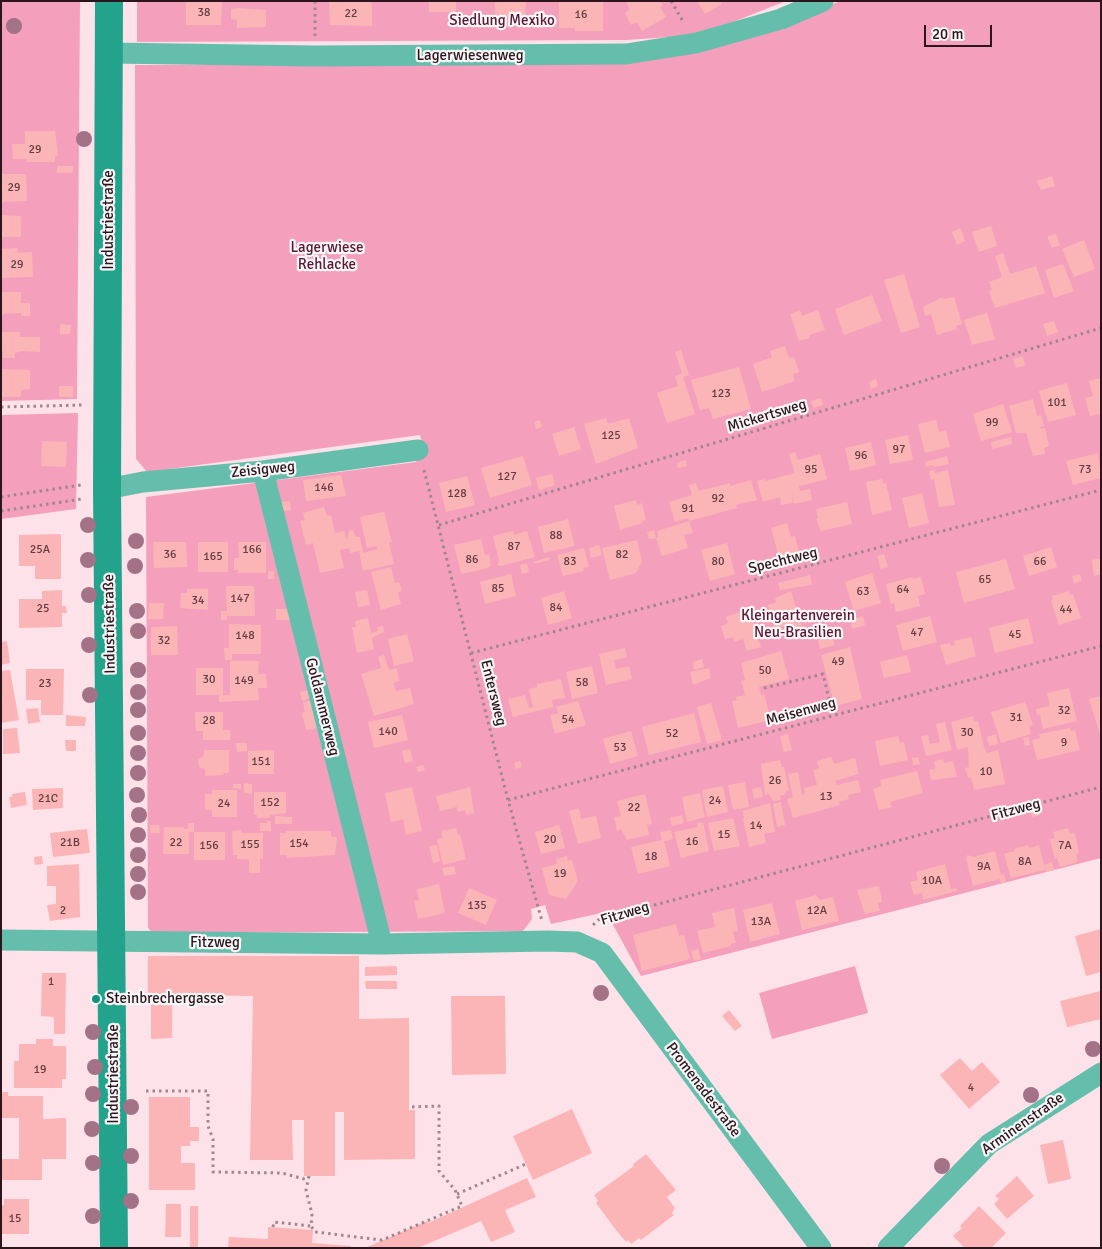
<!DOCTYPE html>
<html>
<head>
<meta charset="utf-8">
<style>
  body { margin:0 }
  #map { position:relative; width:1102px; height:1249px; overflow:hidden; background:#fee2ea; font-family:Signika,sans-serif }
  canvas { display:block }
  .frame { position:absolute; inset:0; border:2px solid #2d151d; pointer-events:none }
  .scale { position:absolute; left:924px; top:25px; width:68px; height:22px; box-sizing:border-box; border:2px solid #2d151d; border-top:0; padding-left:6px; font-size:15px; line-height:18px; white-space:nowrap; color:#2d151d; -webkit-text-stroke:4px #f7f7f7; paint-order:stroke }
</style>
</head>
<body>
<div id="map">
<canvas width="1102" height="1249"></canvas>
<div class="frame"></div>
<div class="scale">20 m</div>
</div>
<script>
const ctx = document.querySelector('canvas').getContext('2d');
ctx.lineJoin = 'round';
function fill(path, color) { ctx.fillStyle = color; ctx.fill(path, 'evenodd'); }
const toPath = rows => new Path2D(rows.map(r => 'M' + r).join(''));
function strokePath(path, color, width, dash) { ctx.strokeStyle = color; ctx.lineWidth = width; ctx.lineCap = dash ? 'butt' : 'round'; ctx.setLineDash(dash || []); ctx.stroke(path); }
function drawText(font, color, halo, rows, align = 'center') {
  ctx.font = font + ' Signika,sans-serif'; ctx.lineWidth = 4.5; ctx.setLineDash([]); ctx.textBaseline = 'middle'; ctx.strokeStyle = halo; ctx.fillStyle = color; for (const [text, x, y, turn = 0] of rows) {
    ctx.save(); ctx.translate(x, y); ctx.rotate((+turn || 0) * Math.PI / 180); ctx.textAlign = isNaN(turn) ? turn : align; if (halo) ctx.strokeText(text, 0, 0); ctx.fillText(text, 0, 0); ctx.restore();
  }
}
const green = toPath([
  [1,1,80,1,77,399,1,401],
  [137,1,786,1,733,22,684,36,627,40,137,42],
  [840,1,1101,1,1101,858,641,976,606,912,551,924,545,905,531,909,532,919,523,931,153,933,148,928,146,497,416,462,423,446,420,435,147,472,136,459,135,65,543,64,783,26],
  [78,413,76,509,1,519,1,415],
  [855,966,868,1013,772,1039,759,993]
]);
const building = toPath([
  [186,1,222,1,221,25,186,25],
  [329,1,370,1,372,4,372,26,330,25],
  [429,1,456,1,456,12,429,12],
  [495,1,526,1,525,17,495,16],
  [603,1,603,31,575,31,575,28,559,28,559,2],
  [660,1,663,5,660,7,666,17,642,31,637,22,631,25,625,13,630,10,626,1],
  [697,1,720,1,722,4,705,14],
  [237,8,266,10,266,27,237,28,237,20,231,19,231,9],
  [25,131,55,131,58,156,55,156,55,162,27,162,27,159,13,159,12,144,25,144],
  [57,166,73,166,73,173,57,173],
  [1,174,26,174,27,201,1,202],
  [1052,176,1055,186,1041,190,1037,181],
  [1,215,21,216,21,237,1,237],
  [991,226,997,246,979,252,972,232],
  [960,228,965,241,957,245,952,232],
  [1056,234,1060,245,1052,248,1047,237],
  [1084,240,1095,269,1074,277,1062,249],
  [18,248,17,253,32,252,33,277,1,278,1,249],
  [1003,253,1010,274,1036,266,1045,293,995,308,989,291,992,290,989,282,1002,277,995,256],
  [1063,264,1074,291,1054,298,1045,270],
  [904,274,920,327,901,333,884,280],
  [1,292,21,292,21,303,30,303,30,316,21,316,21,313,1,314],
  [872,295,882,321,844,335,835,309],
  [943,297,943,299,954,297,962,324,956,326,957,329,937,335,931,314,925,316,923,307],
  [800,310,802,316,818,310,825,330,809,335,810,338,799,341,790,314],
  [987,313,995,339,972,345,964,320],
  [1054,321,1058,332,1047,336,1043,324],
  [60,324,71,325,70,334,60,334],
  [1,332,20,332,20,337,40,337,40,352,22,351,15,353,15,358,3,358],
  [785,346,789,358,794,357,799,372,793,374,795,381,762,392,753,364,772,357,770,351],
  [681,350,689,375,683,377,695,414,667,423,657,393,678,386,675,376,682,373,675,352],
  [1023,356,1025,365,1016,368,1013,359],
  [739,367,751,409,713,419,709,408,700,410,691,380],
  [1,369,30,370,30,389,21,390,21,397,1,397],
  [1101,378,1101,414,1090,416,1085,398,1093,396,1089,381],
  [876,379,878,386,871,389,869,382],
  [1067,383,1076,415,1048,422,1039,391],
  [59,386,73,386,73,397,59,397],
  [821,398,823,405,813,408,811,401],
  [1033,399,1037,416,1041,415,1044,426,1040,427,1041,429,1045,428,1049,446,1044,448,1045,454,1033,456,1026,433,1016,433,1009,406],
  [1003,404,1012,432,981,441,973,414],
  [606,418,608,424,629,418,638,448,596,464,584,424],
  [540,420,542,427,536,429,534,422],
  [936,420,939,432,946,430,950,447,925,453,918,424],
  [574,427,581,449,559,456,552,434],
  [908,435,913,460,890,464,885,440],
  [1011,437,1012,444,992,449,991,442],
  [42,441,67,442,66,467,41,466],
  [871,442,876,465,850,471,845,448],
  [795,452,798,460,820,454,827,479,799,486,800,491,810,489,812,500,794,504,792,493,793,503,781,505,780,497,763,502,757,481,764,479,765,481,795,473,789,454],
  [1098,453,1101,478,1073,485,1066,461],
  [523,456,532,485,490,498,481,468],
  [947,456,949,464,934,467,933,465,926,467,925,462],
  [686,460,687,466,678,468,677,463],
  [934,470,935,473,948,470,955,505,939,507,934,479,931,480,929,471],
  [552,474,555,485,539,490,536,478],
  [341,475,346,496,306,501,303,480],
  [467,476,475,505,446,512,439,483],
  [882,479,883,484,886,483,892,510,872,515,866,482],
  [751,480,757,500,736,505,737,508,689,521,693,533,684,535,688,548,662,556,656,538,649,539,647,532,654,530,656,538,658,537,657,531,689,521,688,518,675,522,669,502,692,495,689,485,696,483,699,491,730,483,730,486],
  [922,493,929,523,909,528,902,498],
  [636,500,637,505,642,503,646,520,642,521,642,523,620,530,614,506],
  [290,501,291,510,283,511,281,502],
  [847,502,852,524,821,531,816,519,818,518,816,509],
  [324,507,327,516,331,515,335,533,344,531,347,540,349,531,353,530,356,537,360,537,363,553,378,549,377,546,367,548,360,517,384,512,392,542,389,543,394,564,363,571,359,551,350,553,349,548,340,550,344,568,320,573,313,543,306,545,300,521,305,520,303,513],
  [568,519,575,546,544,553,538,527],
  [787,523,791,537,795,536,800,556,780,561,771,528],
  [513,531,514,535,527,531,535,557,501,566,497,565,499,561,493,536],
  [61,534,61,579,35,579,35,566,19,566,19,535],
  [481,539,485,555,489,554,491,565,488,568,461,574,454,545],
  [637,540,642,561,636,573,610,580,602,548],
  [153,542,186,542,187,567,154,568],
  [198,542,228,542,228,572,198,572],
  [238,542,266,542,266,573,238,573,238,570,234,570,234,558,239,558],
  [727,543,735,574,710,581,701,550],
  [599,545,602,555,591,558,589,548],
  [1051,547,1057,567,1029,576,1023,556],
  [584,548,589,567,583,568,584,571,563,576,557,555],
  [884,554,888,567,881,569,877,556],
  [549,557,550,560,534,564,533,562],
  [1101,558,1101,574,1094,576,1092,560],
  [1006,559,1015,589,964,603,956,572],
  [527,563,529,572,522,574,520,565],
  [391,567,395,583,399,582,402,591,398,592,401,604,381,610,371,572],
  [268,571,274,571,274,579,268,579],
  [872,573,881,603,854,611,845,582],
  [511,574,516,596,485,604,480,582],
  [1080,574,1082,581,1074,583,1072,576],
  [810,575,812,585,780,590,778,583],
  [913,577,913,579,921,577,925,594,918,596,920,606,896,612,894,603,891,604,886,584],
  [226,586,254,586,255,616,227,616,227,620,221,620,221,611,227,611],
  [187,589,208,589,208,610,180,608,181,593,187,593],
  [62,590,62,606,66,606,67,613,62,613,62,627,19,628,19,599,42,599,42,591],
  [367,590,370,605,358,607,355,592],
  [564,591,572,618,548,625,541,598],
  [791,591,804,633,793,638,788,625,775,629,768,605,776,602,775,598],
  [1069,591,1070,595,1073,594,1081,618,1059,625,1051,601,1053,600,1052,596],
  [149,603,164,603,163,619,148,619],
  [276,609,290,609,293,620,276,620],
  [749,609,761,647,747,651,743,639,734,642,733,637,725,639,721,626,728,623,726,617],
  [863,616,865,625,852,629,850,620],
  [930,616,937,642,903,651,896,625],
  [368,618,371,633,378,631,377,627,383,626,384,632,372,638,374,649,357,653,352,627,356,627,355,621],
  [1028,618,1034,643,995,653,989,628],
  [229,624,261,625,261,654,232,654,232,660,225,660,224,648,229,648],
  [177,626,178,655,151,655,151,627],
  [407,634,414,661,394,666,388,639],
  [832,636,835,645,820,649,818,640],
  [971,637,976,656,946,665,940,645,950,643,951,646,955,645,954,641],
  [7,641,10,663,1,665,1,642],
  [850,647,862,699,835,706,821,655],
  [625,648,627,657,614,660,616,669,629,666,632,679,606,685,599,654],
  [781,651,789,679,759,687,761,695,764,694,771,720,738,728,732,701,737,700,736,697,745,695,741,681,745,680,741,663],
  [384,655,389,670,397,668,399,681,393,683,396,691,410,688,414,704,374,716,361,674,381,668,378,657],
  [907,655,911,672,884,678,880,662],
  [702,659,704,667,694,670,693,662],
  [230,661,259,661,258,674,266,674,267,688,258,688,259,700,219,702,219,695,196,695,196,668,223,668,223,695,230,695],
  [592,666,598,693,572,699,566,672],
  [709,668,711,678,693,685,690,672],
  [26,669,64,669,63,715,41,715,41,700,26,700],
  [10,670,19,720,1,723,1,671],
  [561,679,565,698,552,700,553,707,513,717,508,699,525,695,529,708,533,707,529,689,537,687,537,684],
  [1069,688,1077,721,1043,729,1040,714,1037,715,1036,709,1050,706,1047,693],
  [309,690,311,698,302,701,300,692],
  [1101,696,1101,734,1100,734,1089,699],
  [314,700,317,728,306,730,302,713,305,712,303,702],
  [578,701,586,725,555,734,550,715,558,713,556,707],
  [1025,702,1033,725,1029,726,1031,734,1001,743,991,712],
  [711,703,722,740,707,744,697,707],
  [38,708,40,722,28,724,26,709],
  [195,712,223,712,223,730,230,730,230,740,203,740,203,731,196,731],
  [694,713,701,742,649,755,642,727],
  [66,715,86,717,85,726,66,726],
  [402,715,408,740,374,748,368,722],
  [973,716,974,722,978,721,984,747,987,753,998,750,1005,784,974,790,971,777,968,778,965,768,969,767,968,747,957,750,951,722],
  [945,722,952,750,926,756,921,736,928,735,930,744,940,742,936,724],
  [17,728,20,753,3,754,3,729],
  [1070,728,1071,731,1075,730,1080,750,1037,760,1032,740,1040,738,1039,734],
  [631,731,638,756,610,764,603,739],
  [788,734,792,750,784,752,780,736],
  [996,734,998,744,989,746,987,737],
  [898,736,900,743,904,742,908,760,880,766,875,741],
  [1029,737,1030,745,1025,746,1023,738],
  [65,740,76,740,76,751,66,751],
  [236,743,247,743,247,751,237,752],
  [410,749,413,761,405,763,402,751],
  [204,750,229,750,229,773,223,773,224,775,205,776,205,769,199,767,198,759,204,756],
  [274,750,274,774,248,774,248,751],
  [831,757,834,764,855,758,859,774,835,781,837,785,858,780,861,792,848,795,849,799,839,802,840,805,793,818,787,799,793,797,788,774,798,772,802,795,805,794,804,788,817,785,813,770,819,768,817,761],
  [918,757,920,764,913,765,912,758],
  [943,759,944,763,953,761,957,777,931,780,929,770,935,769,934,761],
  [780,760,782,767,784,767,789,790,786,791,786,794,780,796,781,800,773,801,769,794,765,795,761,764],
  [520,761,522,767,516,769,514,763],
  [423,765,425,770,418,772,416,767],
  [917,771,923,793,890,802,892,807,879,810,873,789,882,786,880,780],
  [745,782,749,807,733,810,728,785],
  [244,783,252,784,252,794,244,793],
  [233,784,241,784,241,789,233,788],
  [723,786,728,812,707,817,702,790],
  [412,787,422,831,406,835,403,819,391,822,385,793],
  [470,787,474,813,466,815,465,810,458,812,457,807,440,811,436,796],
  [761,787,763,797,754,799,752,789],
  [63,788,63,808,33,810,32,789],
  [212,790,237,790,237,817,212,817,212,810,205,810,205,794,212,794],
  [25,792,27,805,11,808,9,797,12,797,12,794],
  [254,792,286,792,286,813,270,815,270,818,257,818,257,815,254,815],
  [700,793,705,817,687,822,682,797],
  [645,794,652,824,647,825,649,835,627,840,621,829,617,831,614,817,621,816,617,801],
  [781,802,785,825,777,827,773,804],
  [770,803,775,832,764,834,766,843,749,847,743,819,744,819,743,811],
  [579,808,581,819,596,816,601,838,578,844,569,811],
  [1038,808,1040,815,1032,817,1030,810],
  [682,815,684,823,672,826,670,818],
  [275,816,292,817,292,824,275,824],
  [733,818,740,846,714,851,708,823],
  [267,821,271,821,271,831,260,831,260,823,267,823],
  [703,822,709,851,681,858,674,832,698,827,697,823],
  [188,823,194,823,194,832,189,832,189,854,163,854,164,827,184,827,184,829,188,829],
  [150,825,159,825,160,833,150,833],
  [559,825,565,848,541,854,535,832],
  [456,828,458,835,460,834,466,859,443,865,437,840,443,838,441,831],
  [1068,828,1070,834,1075,833,1079,853,1076,854,1078,862,1060,867,1057,858,1055,859,1050,839,1055,838,1053,832],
  [87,829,90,853,53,857,50,833],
  [241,830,241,833,263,833,263,859,260,859,260,873,249,873,249,859,237,859,237,855,233,855,232,831],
  [671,830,673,839,664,841,670,866,638,874,631,847,662,840,660,832],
  [286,831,331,831,331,837,337,837,335,855,287,858,287,855,280,855,280,833,286,833],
  [194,832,225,832,225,860,194,860],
  [437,845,440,861,433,863,429,846],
  [1028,845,1029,848,1039,845,1045,870,1011,878,1004,854,1015,851,1014,849],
  [995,851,1001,875,1004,874,1006,882,1001,884,1000,879,973,886,966,859,967,855,974,857],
  [42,856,43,864,35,865,34,857],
  [567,856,568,861,572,860,578,881,566,899,549,895,542,868,557,864,556,859],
  [1052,862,1054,870,1046,872,1044,865],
  [79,864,80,917,50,921,47,905,56,904,56,886,47,886,47,866],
  [945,864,951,889,956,888,957,891,923,900,922,893,914,895,910,882,918,880,916,872],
  [454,866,456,874,444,876,442,868],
  [439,884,445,913,418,919,414,901,419,900,417,889],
  [879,886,882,902,878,903,880,911,865,914,857,890],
  [469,888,497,900,486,925,458,913],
  [816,895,820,900,833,897,839,921,802,930,795,901],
  [772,903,780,934,750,942,743,910],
  [734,908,738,931,733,932,736,943,731,944,731,946,703,953,697,931,715,927,712,913],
  [676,924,679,936,684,935,690,959,642,971,633,935],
  [1101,929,1101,972,1086,976,1075,936],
  [698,949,701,959,694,961,691,951],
  [148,956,359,956,359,1019,409,1018,409,1110,415,1110,415,1159,344,1160,344,1112,335,1112,335,1176,304,1176,304,1120,292,1120,293,1160,250,1160,253,996,172,995,172,1038,151,1039,151,995,148,995],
  [397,966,397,975,365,976,365,967],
  [42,973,66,973,65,1034,54,1034,54,1017,41,1016],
  [365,981,397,981,397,989,366,989],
  [1101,991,1101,1019,1067,1027,1060,1001],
  [451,996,505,996,506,1074,452,1075],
  [729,1010,742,1026,735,1031,722,1016],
  [36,1039,53,1039,53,1046,66,1046,66,1079,62,1079,62,1088,14,1088,14,1061,19,1061,19,1044,36,1044],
  [960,1058,972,1071,982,1062,1000,1082,969,1109,940,1075],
  [1,1092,8,1092,8,1096,43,1096,43,1119,66,1118,66,1159,42,1159,42,1180,1,1180,1,1159,19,1159,19,1118,1,1118],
  [149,1097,190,1097,190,1127,199,1127,199,1141,190,1141,190,1146,181,1146,181,1163,195,1163,195,1190,149,1190],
  [572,1109,592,1153,533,1180,513,1136],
  [1063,1140,1071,1179,1048,1184,1040,1145],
  [646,1154,676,1190,667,1197,675,1208,672,1213,674,1215,641,1240,639,1238,631,1244,628,1240,626,1242,616,1230,596,1203,598,1201,594,1195,634,1166,633,1164],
  [1017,1176,1034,1196,1007,1219,994,1204,999,1199,995,1196],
  [527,1178,536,1197,505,1210,515,1232,491,1242,481,1221,418,1248,365,1248,427,1221,428,1223],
  [4,1199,29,1199,29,1234,1,1234,1,1205,4,1205],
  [166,1204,181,1204,181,1237,165,1237],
  [190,1206,198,1206,198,1248,190,1248],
  [979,1206,1006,1233,991,1248,965,1248,953,1236,962,1228,960,1226],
  [268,1227,313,1230,312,1243,351,1246,351,1248,228,1248,229,1237,268,1239]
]);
const path = toPath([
  [671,1,684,23],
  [315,36,315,1],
  [1,407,83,405],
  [424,470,508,800,542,921],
  [1,497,81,485],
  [1,511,82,499],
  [439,525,1101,328],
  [471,653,1101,490],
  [764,688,823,674,833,716],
  [508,800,1101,646],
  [593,925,598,920,1101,787],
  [146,1091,208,1091,208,1126,213,1139,213,1172,282,1173,308,1180],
  [309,1176,306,1190,312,1214,311,1226,315,1232,382,1240,462,1206,455,1190,439,1171,439,1106,409,1107],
  [457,1194,526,1164],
  [273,1227,274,1222,311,1226]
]);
const street = toPath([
  [109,53,315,56,626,54,696,43,781,19,823,1],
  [263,471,382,944],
  [107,489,143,482,263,471,418,450],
  [1,940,382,944,548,941,577,942,602,953,821,1248],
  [888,1248,989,1144,1101,1073]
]);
const secondary = toPath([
  [109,1,107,489,114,1248]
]);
const trees = [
  [14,26],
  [84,139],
  [88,525],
  [136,541],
  [88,560],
  [135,566],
  [89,595],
  [137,611],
  [138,631],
  [89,645],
  [138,670],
  [138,692],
  [90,695],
  [138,710],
  [138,733],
  [138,753],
  [138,773],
  [137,795],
  [139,815],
  [138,835],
  [138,855],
  [138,874],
  [138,892],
  [601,993],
  [93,1032],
  [1093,1049],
  [95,1067],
  [93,1094],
  [1031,1095],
  [131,1107],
  [92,1129],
  [131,1156],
  [93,1163],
  [942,1166],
  [131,1201],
  [93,1216]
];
const markers = [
  [96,999,5,"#0d9480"]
];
const numberNames = [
  ["38",204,13],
  ["22",351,14],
  ["16",581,15],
  ["29",35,150],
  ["29",14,188],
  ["29",17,265],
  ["123",721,394],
  ["101",1057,403],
  ["99",992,423],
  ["125",611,436],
  ["97",899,450],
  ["96",861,456],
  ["95",811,470],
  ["73",1085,470],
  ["127",507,477],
  ["146",324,488],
  ["128",457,494],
  ["92",718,499],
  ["91",688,509],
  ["88",556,536],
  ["87",514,547],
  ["25A",40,550],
  ["166",252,550],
  ["36",170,555],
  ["82",622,555],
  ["165",213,557],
  ["86",472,560],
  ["83",570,562],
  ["80",718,562],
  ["66",1040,562],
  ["65",985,580],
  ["85",498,589],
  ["64",903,590],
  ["63",863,592],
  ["147",240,599],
  ["34",198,601],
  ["84",556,608],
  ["25",43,609],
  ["44",1066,610],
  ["47",917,633],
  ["45",1015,635],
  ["148",245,636],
  ["32",164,641],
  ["49",838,662],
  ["50",765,671],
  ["30",209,680],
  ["149",244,681],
  ["58",582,683],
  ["23",45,684],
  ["32",1064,711],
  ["31",1016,718],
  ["54",568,720],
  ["28",209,721],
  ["140",388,732],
  ["30",967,733],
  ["52",672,734],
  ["9",1064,743],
  ["53",620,748],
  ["151",261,762],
  ["10",986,772],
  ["26",775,781],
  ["13",826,797],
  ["21C",48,799],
  ["24",715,801],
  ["152",270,803],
  ["24",224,804],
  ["22",634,808],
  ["14",756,826],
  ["15",724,835],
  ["20",550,840],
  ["16",692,842],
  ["21B",70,843],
  ["22",176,843],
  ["154",299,844],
  ["155",250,845],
  ["156",209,846],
  ["7A",1065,846],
  ["18",651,857],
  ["8A",1025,862],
  ["9A",984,867],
  ["19",560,874],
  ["10A",932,881],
  ["135",477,906],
  ["2",63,911],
  ["12A",817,911],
  ["13A",761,922],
  ["1",51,982],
  ["19",40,1070],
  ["4",971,1088],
  ["15",15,1219]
];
const parkNames = [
  ["Siedlung Mexiko",502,21],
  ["Lagerwiese",327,248],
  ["Rehlacke",327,265],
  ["Kleingartenverein",798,616],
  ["Neu-Brasilien",798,633]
];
const streetNames = [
  ["Lagerwiesenweg",470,56],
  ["Industriestraße",109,220,-90],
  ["Mickertsweg",767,416,-17],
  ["Zeisigweg",263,470,-6],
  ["Spechtweg",783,561,-14],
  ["Industriestraße",110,624,-91],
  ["Entersweg",493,693,76],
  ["Goldammerweg",322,707,76],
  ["Meisenweg",801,712,-15],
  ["Fitzweg",1016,810,-15],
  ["Fitzweg",625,914,-17],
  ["Fitzweg",215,943],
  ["Industriestraße",114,1074,-90],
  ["Promenadestraße",703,1090,53],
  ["Arminenstraße",1023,1124,-35]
];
const poiNames = [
  ["Steinbrechergasse",106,999]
];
fill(green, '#f49fbc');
fill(building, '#fcb5b6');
strokePath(path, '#a0868e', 3, [2.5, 4]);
strokePath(street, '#65beab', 21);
strokePath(secondary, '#23a28c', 28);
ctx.fillStyle = '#a47286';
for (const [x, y] of trees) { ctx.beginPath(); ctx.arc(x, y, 8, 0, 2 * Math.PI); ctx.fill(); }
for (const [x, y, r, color] of markers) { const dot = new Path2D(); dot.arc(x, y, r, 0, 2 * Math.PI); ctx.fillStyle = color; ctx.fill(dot); strokePath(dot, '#f7f7f7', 2); }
drawText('12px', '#613d43', null, numberNames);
drawText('15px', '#5b1634', '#f7f7f7', parkNames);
drawText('15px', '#2d151d', '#f7f7f7', streetNames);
drawText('15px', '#2d151d', '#f7f7f7', poiNames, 'left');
</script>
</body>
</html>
